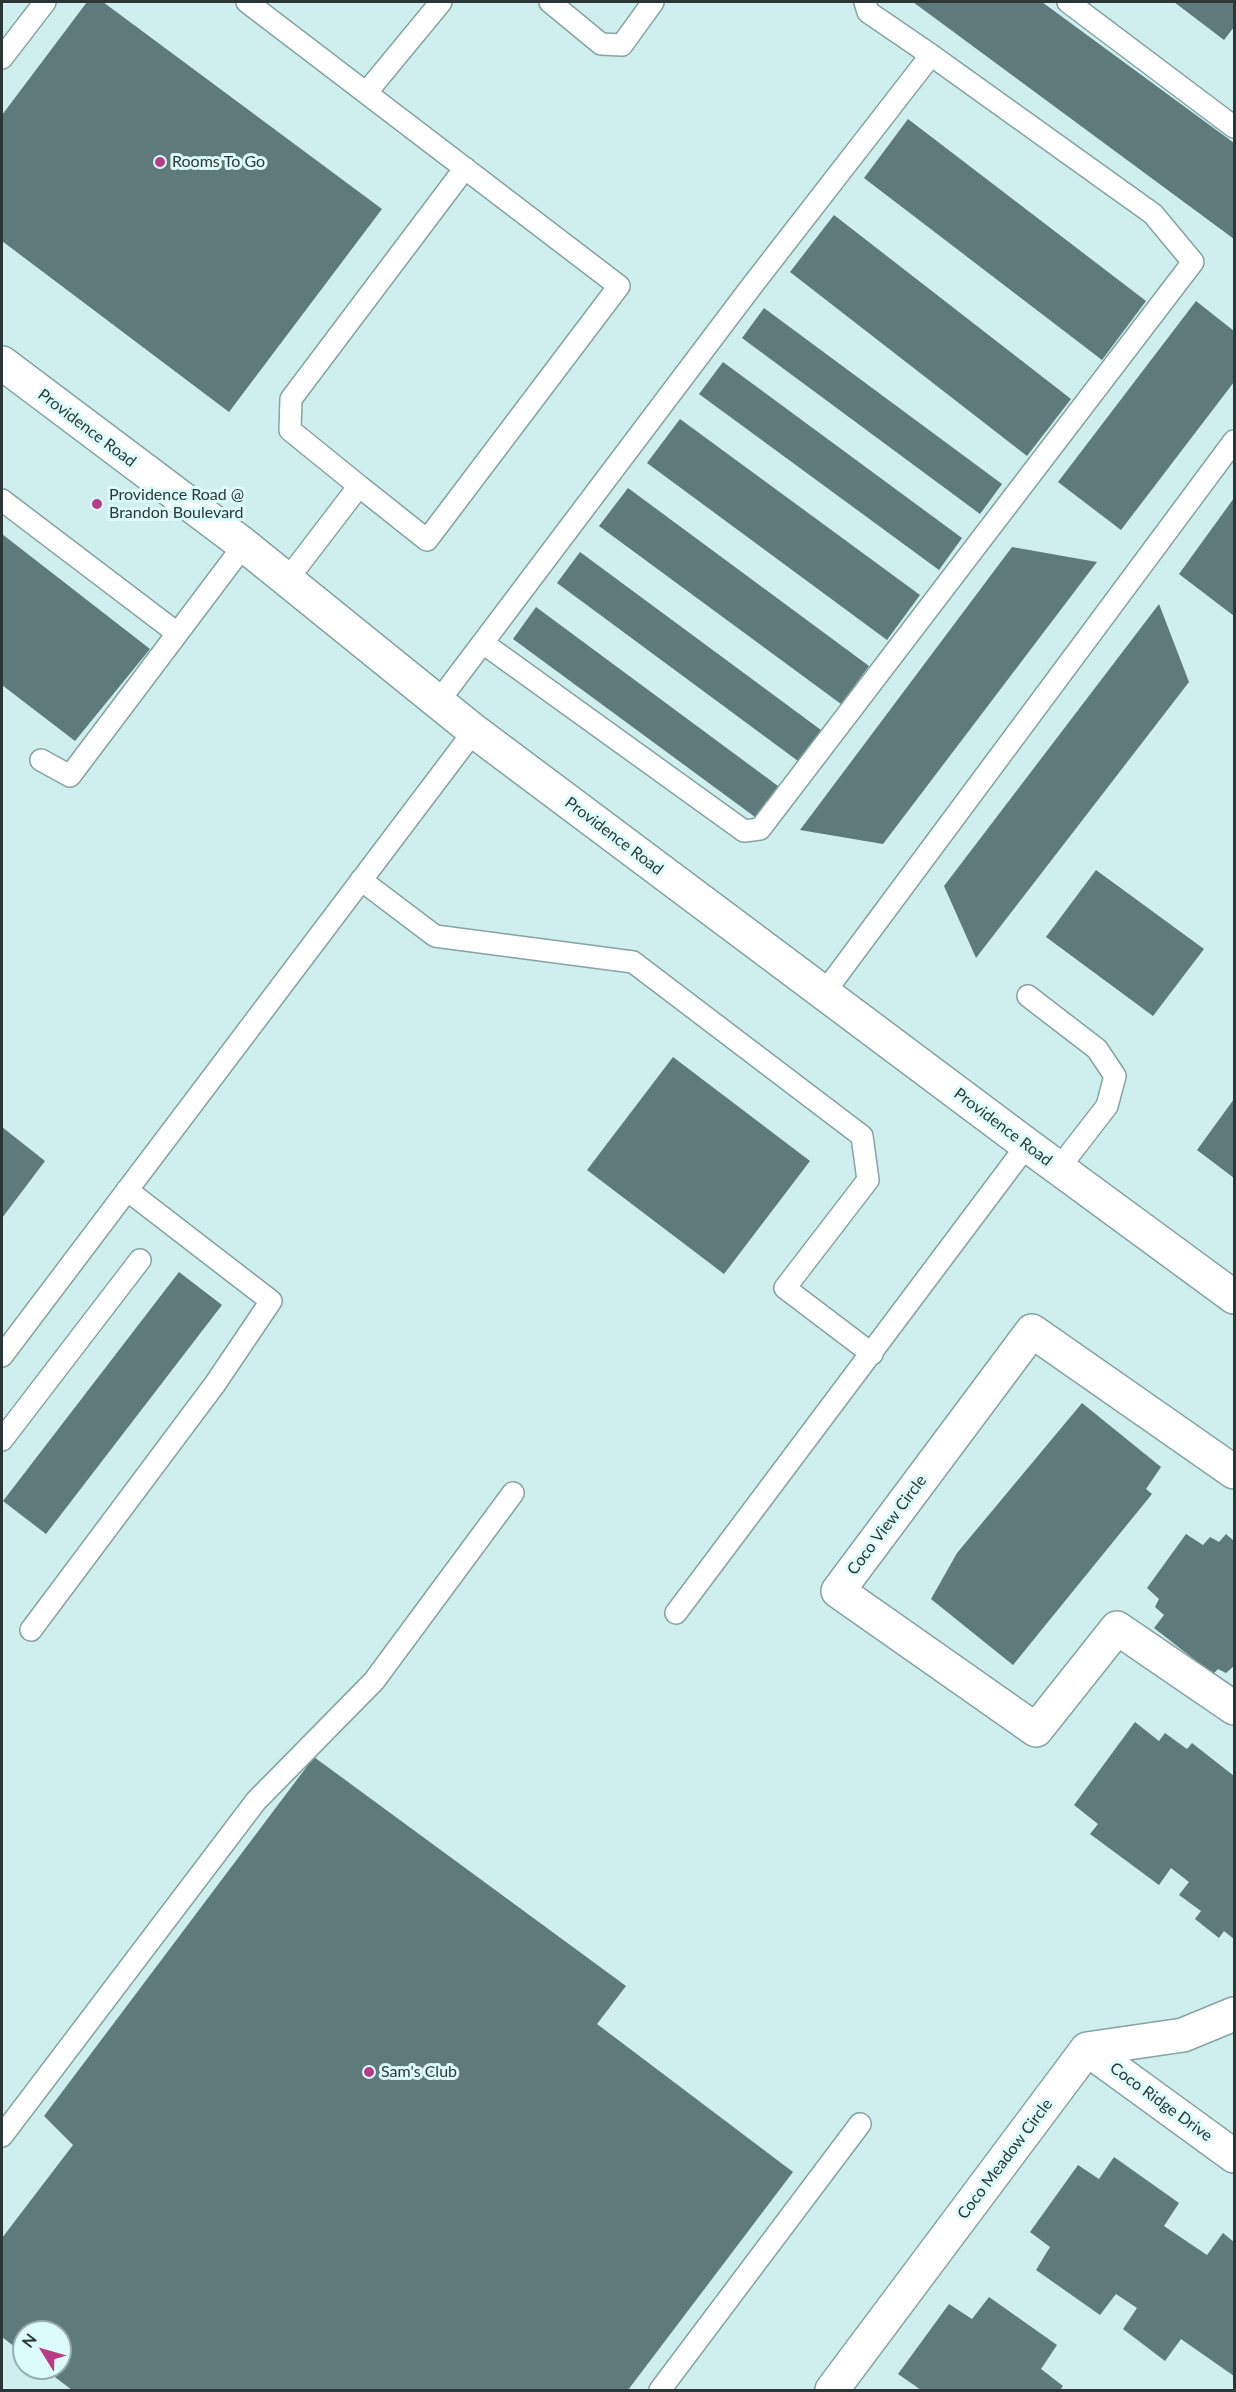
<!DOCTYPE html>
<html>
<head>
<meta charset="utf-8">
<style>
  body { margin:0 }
  #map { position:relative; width:1236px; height:2392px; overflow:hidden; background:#cfeeee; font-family:Lato,sans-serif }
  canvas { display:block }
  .frame { position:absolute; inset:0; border:3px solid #2b3737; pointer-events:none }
  .north { position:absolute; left:12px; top:2320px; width:60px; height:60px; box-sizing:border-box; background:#dcfcfb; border:2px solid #95adad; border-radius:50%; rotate:307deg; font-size:16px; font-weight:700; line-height:24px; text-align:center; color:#2b3737 }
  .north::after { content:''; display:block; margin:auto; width:21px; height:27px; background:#b93a86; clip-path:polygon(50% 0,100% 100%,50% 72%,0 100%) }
</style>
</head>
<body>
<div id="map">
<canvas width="1236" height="2392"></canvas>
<div class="frame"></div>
<div class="north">N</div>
</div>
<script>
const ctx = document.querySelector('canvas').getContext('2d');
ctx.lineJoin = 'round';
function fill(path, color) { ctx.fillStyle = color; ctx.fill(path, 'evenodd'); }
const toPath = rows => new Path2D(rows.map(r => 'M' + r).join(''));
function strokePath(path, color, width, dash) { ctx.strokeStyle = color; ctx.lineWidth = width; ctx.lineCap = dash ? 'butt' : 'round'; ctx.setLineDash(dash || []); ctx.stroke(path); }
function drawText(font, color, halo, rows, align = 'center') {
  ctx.font = font + ' Lato,sans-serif'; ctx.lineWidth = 6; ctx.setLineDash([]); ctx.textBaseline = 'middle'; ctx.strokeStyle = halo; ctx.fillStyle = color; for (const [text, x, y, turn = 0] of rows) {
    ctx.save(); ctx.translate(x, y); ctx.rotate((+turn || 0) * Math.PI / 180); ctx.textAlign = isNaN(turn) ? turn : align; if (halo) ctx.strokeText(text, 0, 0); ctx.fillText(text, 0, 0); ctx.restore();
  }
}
const building = toPath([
  [87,2,103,2,382,209,229,412,2,241,2,115],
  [913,2,1042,2,1234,143,1234,239],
  [1174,2,1234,2,1234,27,1224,40],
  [908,119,1146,301,1102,360,864,178],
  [834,215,1071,399,1027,456,790,272],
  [1196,301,1234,331,1234,382,1121,530,1058,482],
  [764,308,1002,484,980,514,742,338],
  [723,362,962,538,939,570,699,394],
  [680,419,920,595,887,640,647,463],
  [628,488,869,666,841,704,599,526],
  [1234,498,1234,616,1179,574],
  [2,534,150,649,75,741,2,685],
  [1012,547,1097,562,883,844,800,830],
  [580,552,821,730,798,761,557,583],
  [1159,604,1189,682,976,958,944,886],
  [536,607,778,786,755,817,513,639],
  [1096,870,1204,949,1153,1016,1046,937],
  [673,1057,810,1161,724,1274,587,1170],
  [1234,1099,1234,1178,1197,1150],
  [2,1127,45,1161,2,1218],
  [179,1272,222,1305,46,1534,3,1501],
  [1082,1403,1161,1467,1146,1489,1152,1494,1013,1665,931,1599,957,1553],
  [1186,1534,1203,1545,1210,1537,1219,1542,1226,1534,1234,1541,1234,1668,1233,1667,1226,1673,1218,1669,1213,1674,1154,1628,1164,1615,1155,1607,1159,1599,1147,1588],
  [1135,1722,1159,1741,1165,1733,1187,1749,1192,1743,1234,1776,1234,1939,1224,1931,1219,1938,1195,1919,1201,1911,1179,1895,1189,1882,1171,1868,1159,1885,1090,1834,1098,1824,1074,1805],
  [314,1757,626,1986,597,2024,793,2172,628,2390,72,2390,43,2368,60,2368,60,2332,24,2332,24,2354,2,2337,2,2238,73,2145,44,2116],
  [1114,2157,1179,2203,1164,2226,1207,2255,1223,2233,1234,2242,1234,2376,1181,2339,1165,2361,1123,2329,1137,2308,1116,2294,1100,2315,1036,2270,1050,2247,1030,2232,1078,2165,1099,2179],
  [989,2297,1057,2345,1041,2369,1063,2386,1060,2390,921,2390,898,2374,949,2304,972,2319]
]);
const service = toPath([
  [247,2,619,286,427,540,359,486,287,580],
  [550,2,601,44,622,45,653,2],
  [1068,2,1234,127],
  [2,58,45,2],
  [366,93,441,2],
  [359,486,290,430,291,399,465,168],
  [2,500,177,633],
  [483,643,744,831,760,829,1193,262,1153,214,931,55],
  [438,702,751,287,931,55,868,12,865,2],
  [41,760,70,776,244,545],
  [361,880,435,936,633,962,862,1136,868,1180,785,1288,872,1354],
  [824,993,1234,441],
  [1028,996,1097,1049,1115,1076,1107,1106,1059,1168],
  [2,1356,474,731],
  [2,1440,140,1260],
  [676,1613,1027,1145],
  [31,1630,215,1384,271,1301,127,1190],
  [2,2136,256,1801,374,1681,513,1493],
  [660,2390,860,2124]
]);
const minor = toPath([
  [1234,1472,1032,1331,838,1591,1036,1730,1117,1628,1234,1708],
  [1087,2049,1234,2156],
  [832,2390,1087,2049,1183,2035,1234,2014]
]);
const tertiary = toPath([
  [2,363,244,545,474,731,1027,1145,1234,1297]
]);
const markers = [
  [160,162,6,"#b93a86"],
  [97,504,6,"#b93a86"],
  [369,2072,6,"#b93a86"]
];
const poiNames = [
  ["Rooms To Go",172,162],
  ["Providence Road @",109,495],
  ["Brandon Boulevard",109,513],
  ["Sam's Club",381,2072]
];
const streetNames = [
  ["Providence Road",87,428,37],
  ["Providence Road",614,836,37],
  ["Providence Road",1003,1127,37],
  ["Coco View Circle",887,1525,-53],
  ["Coco Ridge Drive",1161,2102,36],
  ["Coco Meadow Circle",1005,2159,-53]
];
fill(building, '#5e7a7a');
strokePath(service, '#86a3a3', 24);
strokePath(minor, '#86a3a3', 36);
strokePath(tertiary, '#86a3a3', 36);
strokePath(service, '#fff', 21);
strokePath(minor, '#fff', 33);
strokePath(tertiary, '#fff', 33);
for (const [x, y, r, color] of markers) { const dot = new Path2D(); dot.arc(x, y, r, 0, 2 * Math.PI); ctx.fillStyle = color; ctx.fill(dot); strokePath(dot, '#dcfcfb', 2); }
drawText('16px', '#2b3737', '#dcfcfb', poiNames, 'left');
drawText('16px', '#2b3737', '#dcfcfb', streetNames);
</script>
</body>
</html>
